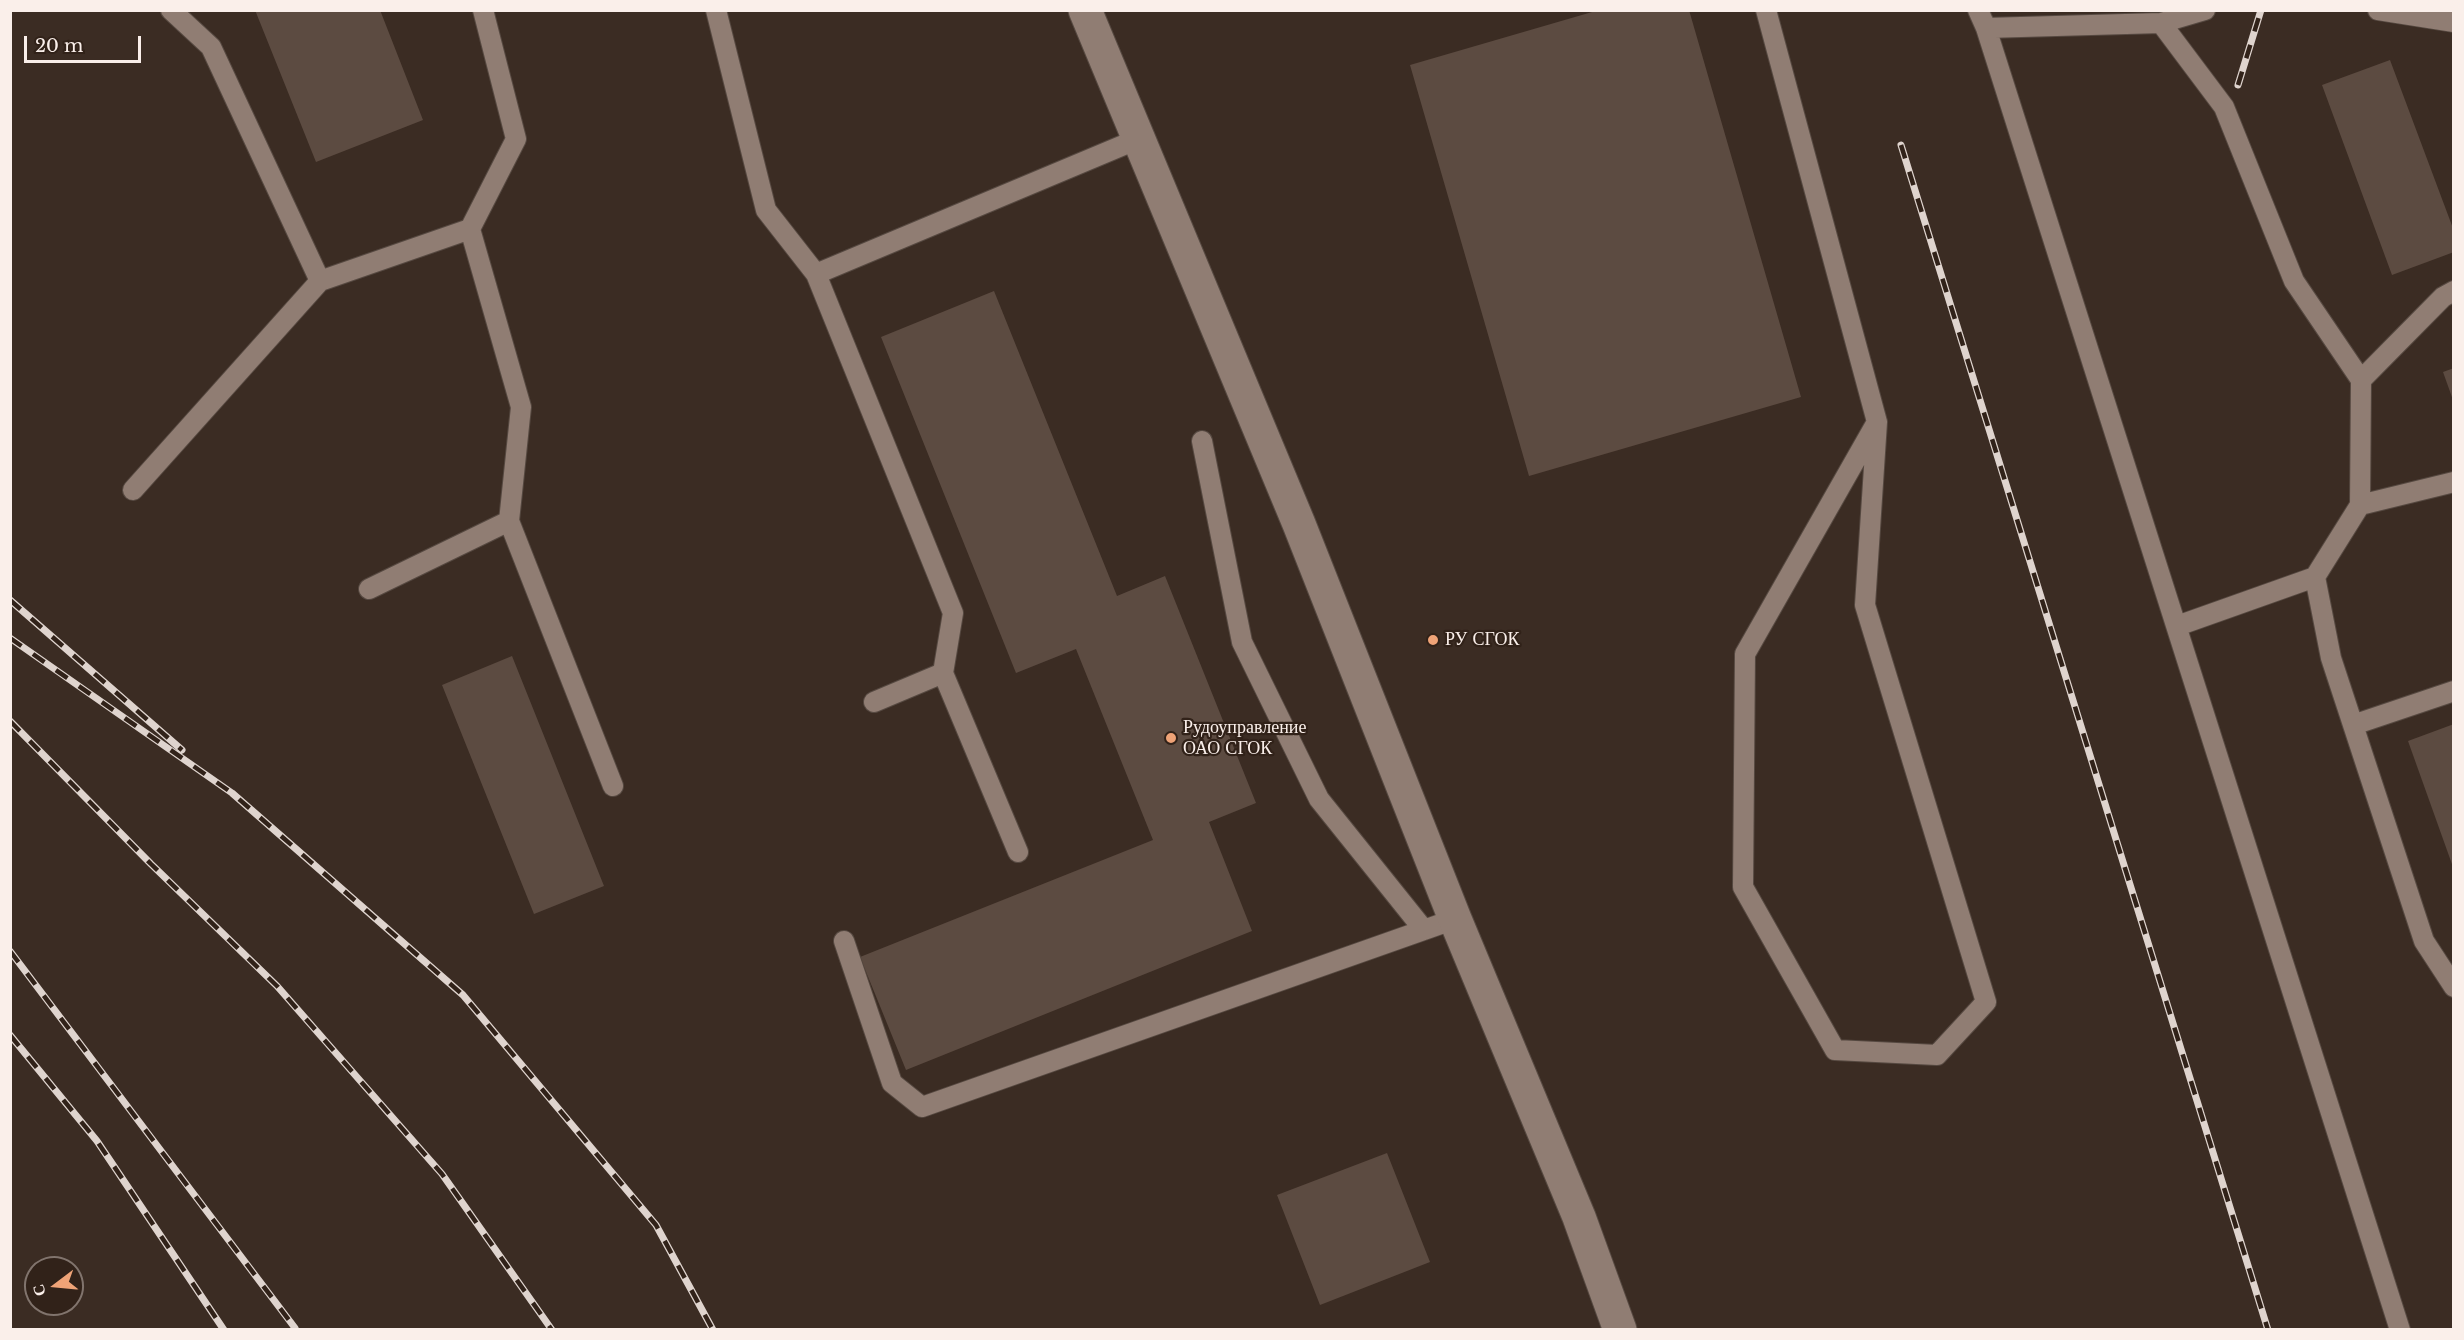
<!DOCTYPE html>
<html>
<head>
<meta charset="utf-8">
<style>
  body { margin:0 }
  #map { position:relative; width:2464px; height:1340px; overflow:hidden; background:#3b2c23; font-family:"Libre Baskerville",serif }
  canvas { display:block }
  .frame { position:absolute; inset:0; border:12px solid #faefea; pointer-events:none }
  .north { position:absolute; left:24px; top:1256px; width:60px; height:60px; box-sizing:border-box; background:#312219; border:2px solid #81746d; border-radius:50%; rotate:254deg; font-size:16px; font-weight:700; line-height:24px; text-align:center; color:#faefea }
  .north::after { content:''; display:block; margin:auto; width:21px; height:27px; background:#efa377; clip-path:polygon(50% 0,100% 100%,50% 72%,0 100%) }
  .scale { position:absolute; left:24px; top:36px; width:117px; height:27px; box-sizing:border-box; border:3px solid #faefea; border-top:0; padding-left:8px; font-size:18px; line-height:21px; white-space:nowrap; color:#faefea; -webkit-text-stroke:4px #312219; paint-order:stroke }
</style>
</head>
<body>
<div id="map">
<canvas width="2464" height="1340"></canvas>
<div class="frame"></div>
<div class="north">С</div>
<div class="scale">20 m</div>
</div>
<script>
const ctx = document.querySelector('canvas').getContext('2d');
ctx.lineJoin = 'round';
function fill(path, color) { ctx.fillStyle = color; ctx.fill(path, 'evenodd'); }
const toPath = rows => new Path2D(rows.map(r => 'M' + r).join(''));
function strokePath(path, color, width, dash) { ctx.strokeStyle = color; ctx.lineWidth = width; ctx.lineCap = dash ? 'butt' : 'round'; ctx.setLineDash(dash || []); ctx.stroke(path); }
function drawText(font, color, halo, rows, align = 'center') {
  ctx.font = font + ' "Libre Baskerville",serif'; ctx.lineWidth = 4.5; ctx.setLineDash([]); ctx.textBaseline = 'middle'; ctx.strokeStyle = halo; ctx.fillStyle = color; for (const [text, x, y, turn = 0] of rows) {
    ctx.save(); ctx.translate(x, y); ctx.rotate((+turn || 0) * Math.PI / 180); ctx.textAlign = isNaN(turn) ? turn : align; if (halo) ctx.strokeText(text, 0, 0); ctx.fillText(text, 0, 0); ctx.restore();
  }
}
const building = toPath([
  [255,10,380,10,423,120,316,162],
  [1599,10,1689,10,1801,397,1529,476,1410,65],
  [2390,60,2454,231,2454,252,2392,275,2322,85],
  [994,291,1117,596,1165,576,1256,803,1209,822,1252,931,906,1070,860,957,1153,840,1076,649,1016,673,881,337],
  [2454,368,2454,400,2453,400,2443,372],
  [512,656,604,886,534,914,442,685],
  [2454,724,2454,867,2453,867,2408,741],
  [1387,1153,1430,1262,1320,1305,1277,1195]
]);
const service = toPath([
  [716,10,766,210,816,274],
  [1766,10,1877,422,1865,605,1986,1002,1937,1055,1835,1050,1743,887,1745,654,1877,422],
  [1978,10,1986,28,2400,1330],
  [2378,10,2454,22],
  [2161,23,2224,107,2294,281,2361,380],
  [1986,28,2161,23,2205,10],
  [320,281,470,229,516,139,483,10],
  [1202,441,1242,642,1319,799,1424,930],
  [133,490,320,281,211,47,171,10],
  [2360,505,2361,380,2443,297,2454,291],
  [509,521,613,786],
  [2315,577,2360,505,2454,482],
  [369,589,509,521,521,407,470,229],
  [2177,626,2315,577,2331,658,2424,941,2454,987],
  [874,702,943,673],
  [2353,725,2454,691],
  [1018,852,943,673,953,613,816,274,1138,139],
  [844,941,892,1083,922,1107,1455,919]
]);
const minor = toPath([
  [1085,10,1299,524,1455,919,1579,1217,1620,1330]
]);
const rail = toPath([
  [2238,85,2261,10],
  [1901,145,2268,1330],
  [10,600,182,750],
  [10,638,232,793,463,995,656,1225,713,1330],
  [10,721,151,864,277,986,442,1174,552,1330],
  [10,951,295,1328],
  [10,1035,97,1141,224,1330]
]);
const markers = [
  [1433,640,6,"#efa377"],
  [1171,738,6,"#efa377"]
];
const poiNames = [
  ["РУ СГОК",1445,640],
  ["Рудоуправление",1183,728],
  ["ОАО СГОК",1183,749]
];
fill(building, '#5c4b41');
strokePath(service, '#564941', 22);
strokePath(minor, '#564941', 35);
strokePath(service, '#907d73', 20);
strokePath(minor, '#907d73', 33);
strokePath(rail, '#dfd4ce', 7);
strokePath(rail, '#312219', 4.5, [14]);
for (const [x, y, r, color] of markers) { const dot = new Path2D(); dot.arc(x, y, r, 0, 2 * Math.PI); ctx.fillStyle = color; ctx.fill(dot); strokePath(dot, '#312219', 2); }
drawText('18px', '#faefea', '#312219', poiNames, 'left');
</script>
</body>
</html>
